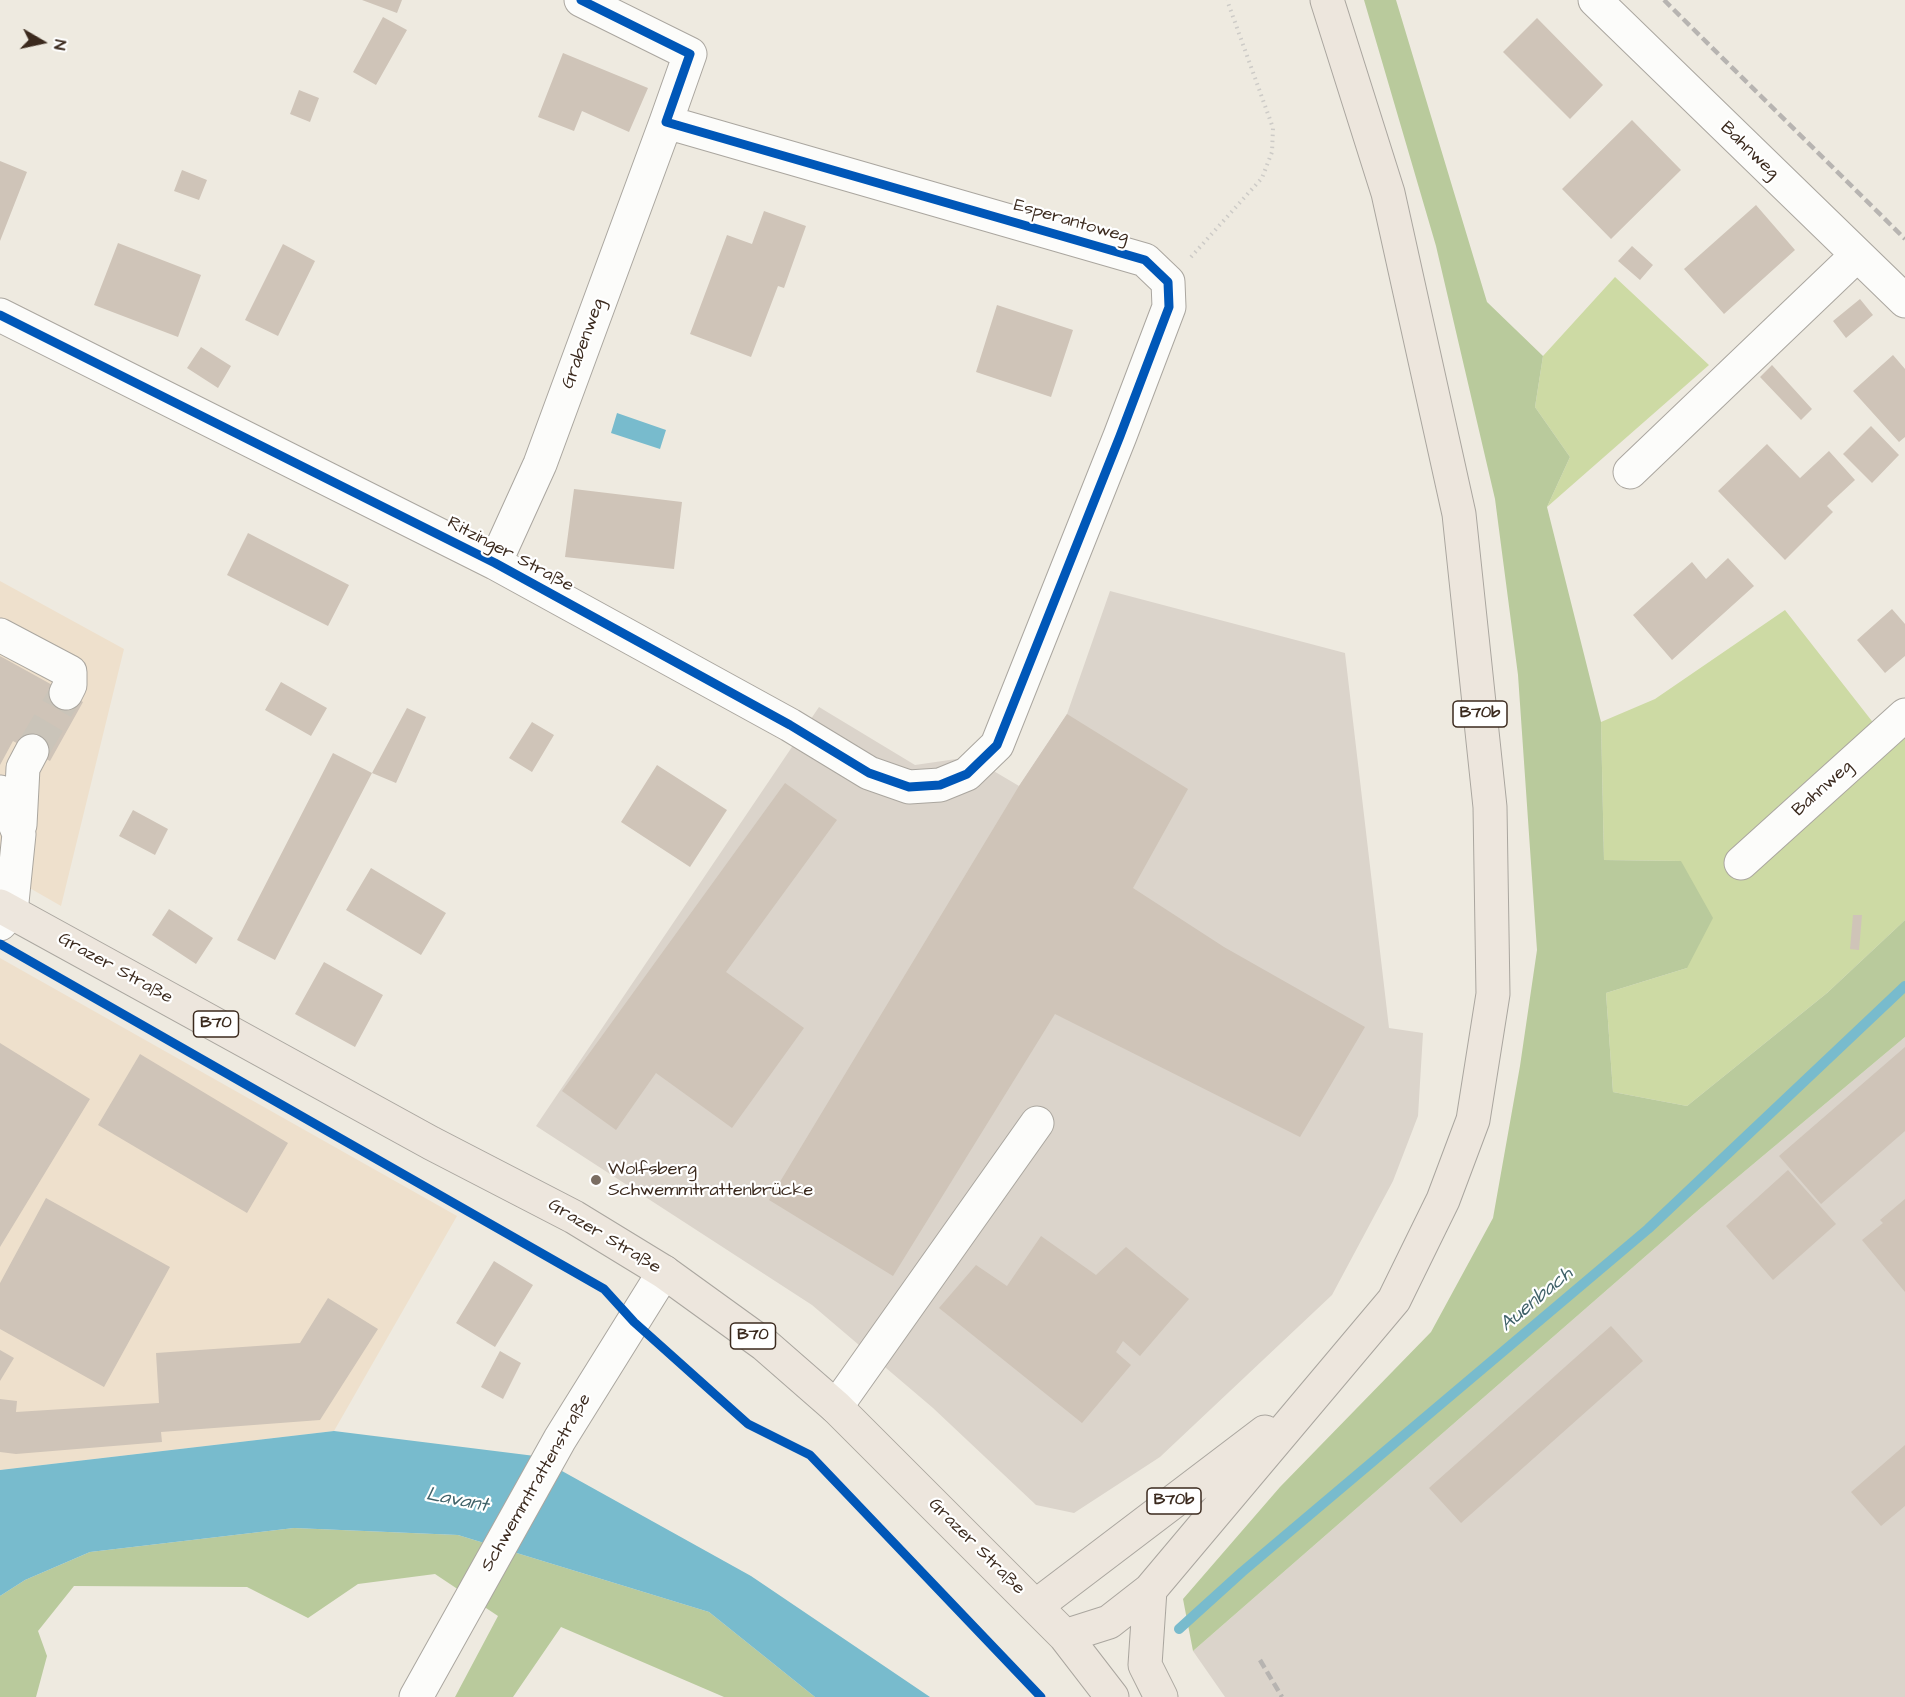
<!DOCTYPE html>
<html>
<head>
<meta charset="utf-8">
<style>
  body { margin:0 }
  #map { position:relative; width:1905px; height:1697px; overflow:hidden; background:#eeeae0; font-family:"Architects Daughter",sans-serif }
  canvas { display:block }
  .north { position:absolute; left:12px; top:12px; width:60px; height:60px; -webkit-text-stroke:4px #fff; paint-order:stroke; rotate:99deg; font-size:16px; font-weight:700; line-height:24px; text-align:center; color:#3b2a1e }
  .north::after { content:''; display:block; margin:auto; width:21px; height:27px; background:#3b2a1e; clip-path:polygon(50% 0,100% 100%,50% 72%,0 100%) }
</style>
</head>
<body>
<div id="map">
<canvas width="1905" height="1697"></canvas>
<div class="north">N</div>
</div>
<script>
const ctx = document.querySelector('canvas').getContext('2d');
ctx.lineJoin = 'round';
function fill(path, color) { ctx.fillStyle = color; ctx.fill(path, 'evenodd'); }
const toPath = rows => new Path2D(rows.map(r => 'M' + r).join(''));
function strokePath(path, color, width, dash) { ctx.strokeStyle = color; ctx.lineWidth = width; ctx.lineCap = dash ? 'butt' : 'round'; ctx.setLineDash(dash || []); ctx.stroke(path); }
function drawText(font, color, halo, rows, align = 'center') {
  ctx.font = font + ' "Architects Daughter",sans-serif'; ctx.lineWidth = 4.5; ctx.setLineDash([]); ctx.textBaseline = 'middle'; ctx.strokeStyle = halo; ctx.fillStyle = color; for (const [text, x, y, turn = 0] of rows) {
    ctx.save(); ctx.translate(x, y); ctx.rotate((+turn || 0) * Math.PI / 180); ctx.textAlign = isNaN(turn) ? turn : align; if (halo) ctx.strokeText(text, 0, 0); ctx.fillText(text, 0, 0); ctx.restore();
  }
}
const built = toPath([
  [0,581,124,649,61,906,0,871],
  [0,958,457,1216,334,1431,0,1470]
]);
const industrial = toPath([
  [1110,591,1345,653,1389,1028,1423,1033,1418,1116,1393,1181,1332,1295,1160,1457,1074,1513,1036,1505,933,1408,812,1305,536,1126,819,707,915,765,970,757,1019,786,1067,714],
  [1905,1037,1905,1697,1225,1697,1193,1651,1702,1207]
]);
const green = toPath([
  [1615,277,1709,365,1547,507,1570,457,1535,407,1543,356],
  [1785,610,1893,748,1905,738,1905,920,1827,993,1687,1106,1613,1092,1606,993,1687,968,1681,861,1604,860,1601,722,1655,699]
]);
const forest = toPath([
  [1364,0,1396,0,1487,302,1543,356,1535,407,1570,457,1547,507,1601,722,1604,860,1681,861,1713,918,1687,968,1606,993,1613,1092,1687,1106,1827,993,1905,920,1905,1037,1702,1207,1193,1651,1183,1599,1280,1487,1431,1332,1493,1218,1520,1066,1537,950,1518,675,1495,499,1436,246],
  [294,1528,458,1535,709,1612,815,1697,724,1697,561,1627,513,1697,455,1697,498,1616,435,1574,358,1584,308,1618,247,1587,74,1586,38,1631,47,1656,36,1697,0,1697,0,1596,25,1580,90,1552]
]);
const water = toPath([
  [617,413,666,430,660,449,611,433],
  [334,1431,535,1456,751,1576,930,1697,815,1697,709,1612,458,1535,294,1528,90,1552,25,1580,0,1596,0,1470]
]);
const stream = toPath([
  [1179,1629,1242,1572,1648,1229,1905,986]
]);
const building = toPath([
  [362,0,402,0,397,13],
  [383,17,407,30,376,85,353,72],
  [1537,18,1603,85,1570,119,1503,52],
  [563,53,648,88,629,132,582,111,574,131,538,117],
  [299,90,319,98,310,122,290,114],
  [1632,120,1681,170,1611,239,1562,189],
  [0,161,27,172,0,241],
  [182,170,207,180,199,200,174,191],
  [1756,205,1795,250,1724,314,1684,269],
  [764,211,806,226,784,288,778,286,751,357,690,334,727,235,752,244],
  [118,243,201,275,178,337,94,305],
  [283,244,315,261,278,336,245,320],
  [1632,246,1653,265,1640,280,1618,261],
  [1860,299,1873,315,1846,338,1833,321],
  [997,305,1073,330,1051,397,976,372],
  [201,347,231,366,218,388,187,368],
  [1893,355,1905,369,1905,437,1899,442,1853,391],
  [1772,365,1812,409,1801,420,1760,377],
  [1871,426,1899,455,1872,483,1843,454],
  [1767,444,1800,478,1829,451,1855,480,1827,506,1833,512,1785,560,1718,491],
  [574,489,682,502,674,569,565,557],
  [248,533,349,585,328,626,227,575],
  [1728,558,1754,586,1672,660,1633,615,1692,562,1706,579],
  [1892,609,1905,624,1905,656,1885,673,1857,640],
  [0,656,83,702,50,761,13,741,0,765],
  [281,682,327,708,311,736,265,710],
  [407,708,426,717,396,783,372,773,275,960,237,940,333,753,372,773],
  [1067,714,1188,789,1133,888,1224,947,1365,1027,1300,1137,1055,1014,893,1276,769,1200,1019,786],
  [532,722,554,735,532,772,509,758],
  [657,765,727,810,690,867,621,822],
  [785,783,837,820,726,972,804,1028,732,1128,656,1073,616,1130,562,1091],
  [133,810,168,829,155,855,119,836],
  [371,868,446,913,421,955,346,910],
  [169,909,213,938,196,964,152,935],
  [1853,915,1862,915,1859,950,1850,949],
  [324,962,383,995,355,1047,295,1014],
  [0,1043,90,1099,0,1247],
  [1905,1047,1905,1131,1821,1204,1779,1156],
  [140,1054,288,1143,247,1213,98,1125],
  [1788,1170,1836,1224,1773,1280,1726,1226],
  [46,1198,170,1267,104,1387,0,1329,0,1283],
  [1905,1199,1905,1292,1862,1240,1883,1223,1880,1220],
  [1041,1236,1096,1275,1126,1247,1189,1299,1140,1356,1123,1341,1116,1352,1131,1365,1082,1423,939,1308,976,1265,1007,1286],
  [494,1261,533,1285,495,1347,456,1323],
  [328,1298,378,1329,320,1420,161,1432,162,1442,16,1454,0,1452,0,1399,17,1401,16,1412,159,1403,156,1353,300,1343],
  [1611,1326,1643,1361,1461,1523,1429,1488],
  [0,1350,14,1358,0,1381],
  [500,1351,521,1363,503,1399,481,1387],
  [1905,1445,1905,1506,1881,1526,1851,1492]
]);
const minorTunnel = toPath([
  [32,751,66,693]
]);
const path = toPath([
  [1191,257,1262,178,1272,152,1273,128,1227,0]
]);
const minor = toPath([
  [1595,0,1905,301],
  [0,315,495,563,790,725,869,773,909,787,940,785,967,774,997,745,1120,436,1169,307,1168,282,1145,260,666,122,690,54,581,0],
  [1630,472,1856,256],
  [495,563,540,464,666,122],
  [0,635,70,672,70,685,66,693],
  [0,792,2,793,19,834,11,912,0,924],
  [20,825,23,768,32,751],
  [1741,863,1905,715],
  [836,1407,1037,1123],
  [416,1697,560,1439,664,1272]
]);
const major = toPath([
  [0,906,431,1143,574,1217,664,1272,765,1345,836,1407,1065,1636,1112,1697],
  [1150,1590,1145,1665,1161,1697],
  [1036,1606,1265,1432],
  [1065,1636,1109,1622,1150,1590,1394,1300,1443,1200,1473,1120,1493,994,1490,807,1459,514,1388,193,1327,0]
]);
const rail = toPath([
  [1664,0,1905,239],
  [1260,1660,1282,1697]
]);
const cycleway = toPath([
  [0,315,495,563,790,725,869,773,909,787,940,785,967,774,997,745,1120,436,1169,307,1168,282,1145,260,666,122,690,54,581,0],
  [0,944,604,1289,634,1322,748,1424,810,1455,1041,1697]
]);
const markers = [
  [596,1180,6,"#7a6d62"]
];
const shields = [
  [1480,714,54],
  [216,1024,45],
  [753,1336,45],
  [1174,1501,54]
];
const shieldNames = [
  ["B70b",1480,714],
  ["B70",216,1024],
  ["B70",753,1336],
  ["B70b",1174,1501]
];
const streetNames = [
  ["Bahnweg",1749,151,44],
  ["Esperantoweg",1071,222,16],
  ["Grabenweg",584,344,-70],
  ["Ritzinger Straße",510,555,28],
  ["Bahnweg",1823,789,-42],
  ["Grazer Straße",115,969,29],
  ["Grazer Straße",604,1237,31],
  ["Schwemmtrattenstraße",537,1483,-60],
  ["Grazer Straße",976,1547,45]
];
const poiNames = [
  ["Wolfsberg",608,1170],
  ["Schwemmtrattenbrücke",608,1191]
];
const waterNames = [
  ["Auenbach",1537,1300,-40],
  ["Lavant",457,1501,11]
];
fill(built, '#eee0cc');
fill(industrial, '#dbd4cb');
fill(green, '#cddaa4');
fill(forest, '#b9ca9c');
fill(water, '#78bbcd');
strokePath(stream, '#78bbcd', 10);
fill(building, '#cfc4b8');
strokePath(minorTunnel, '#cac4b9', 33, [33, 16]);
strokePath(minor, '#aaa69f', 35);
strokePath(major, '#aaa69f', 35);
strokePath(path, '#cdcbc7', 4, [1.5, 4.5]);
strokePath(minor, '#fcfcfa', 33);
strokePath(major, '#ede6dd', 33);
strokePath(rail, '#b7b4b1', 4.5, [9, 4.5]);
strokePath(cycleway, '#0057b8', 9);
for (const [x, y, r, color] of markers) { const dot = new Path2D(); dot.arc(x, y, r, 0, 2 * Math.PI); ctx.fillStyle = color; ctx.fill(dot); strokePath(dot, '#fff', 2); }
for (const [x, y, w] of shields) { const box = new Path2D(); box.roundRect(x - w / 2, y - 13, w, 26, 4.5); ctx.fillStyle = '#fff'; ctx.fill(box); strokePath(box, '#3b2a1e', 1.5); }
drawText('bold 16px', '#3b2a1e', null, shieldNames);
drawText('18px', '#3b2a1e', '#fff', streetNames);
drawText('18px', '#3b2a1e', '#fff', poiNames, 'left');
drawText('italic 20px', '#406269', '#fff', waterNames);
</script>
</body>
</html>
